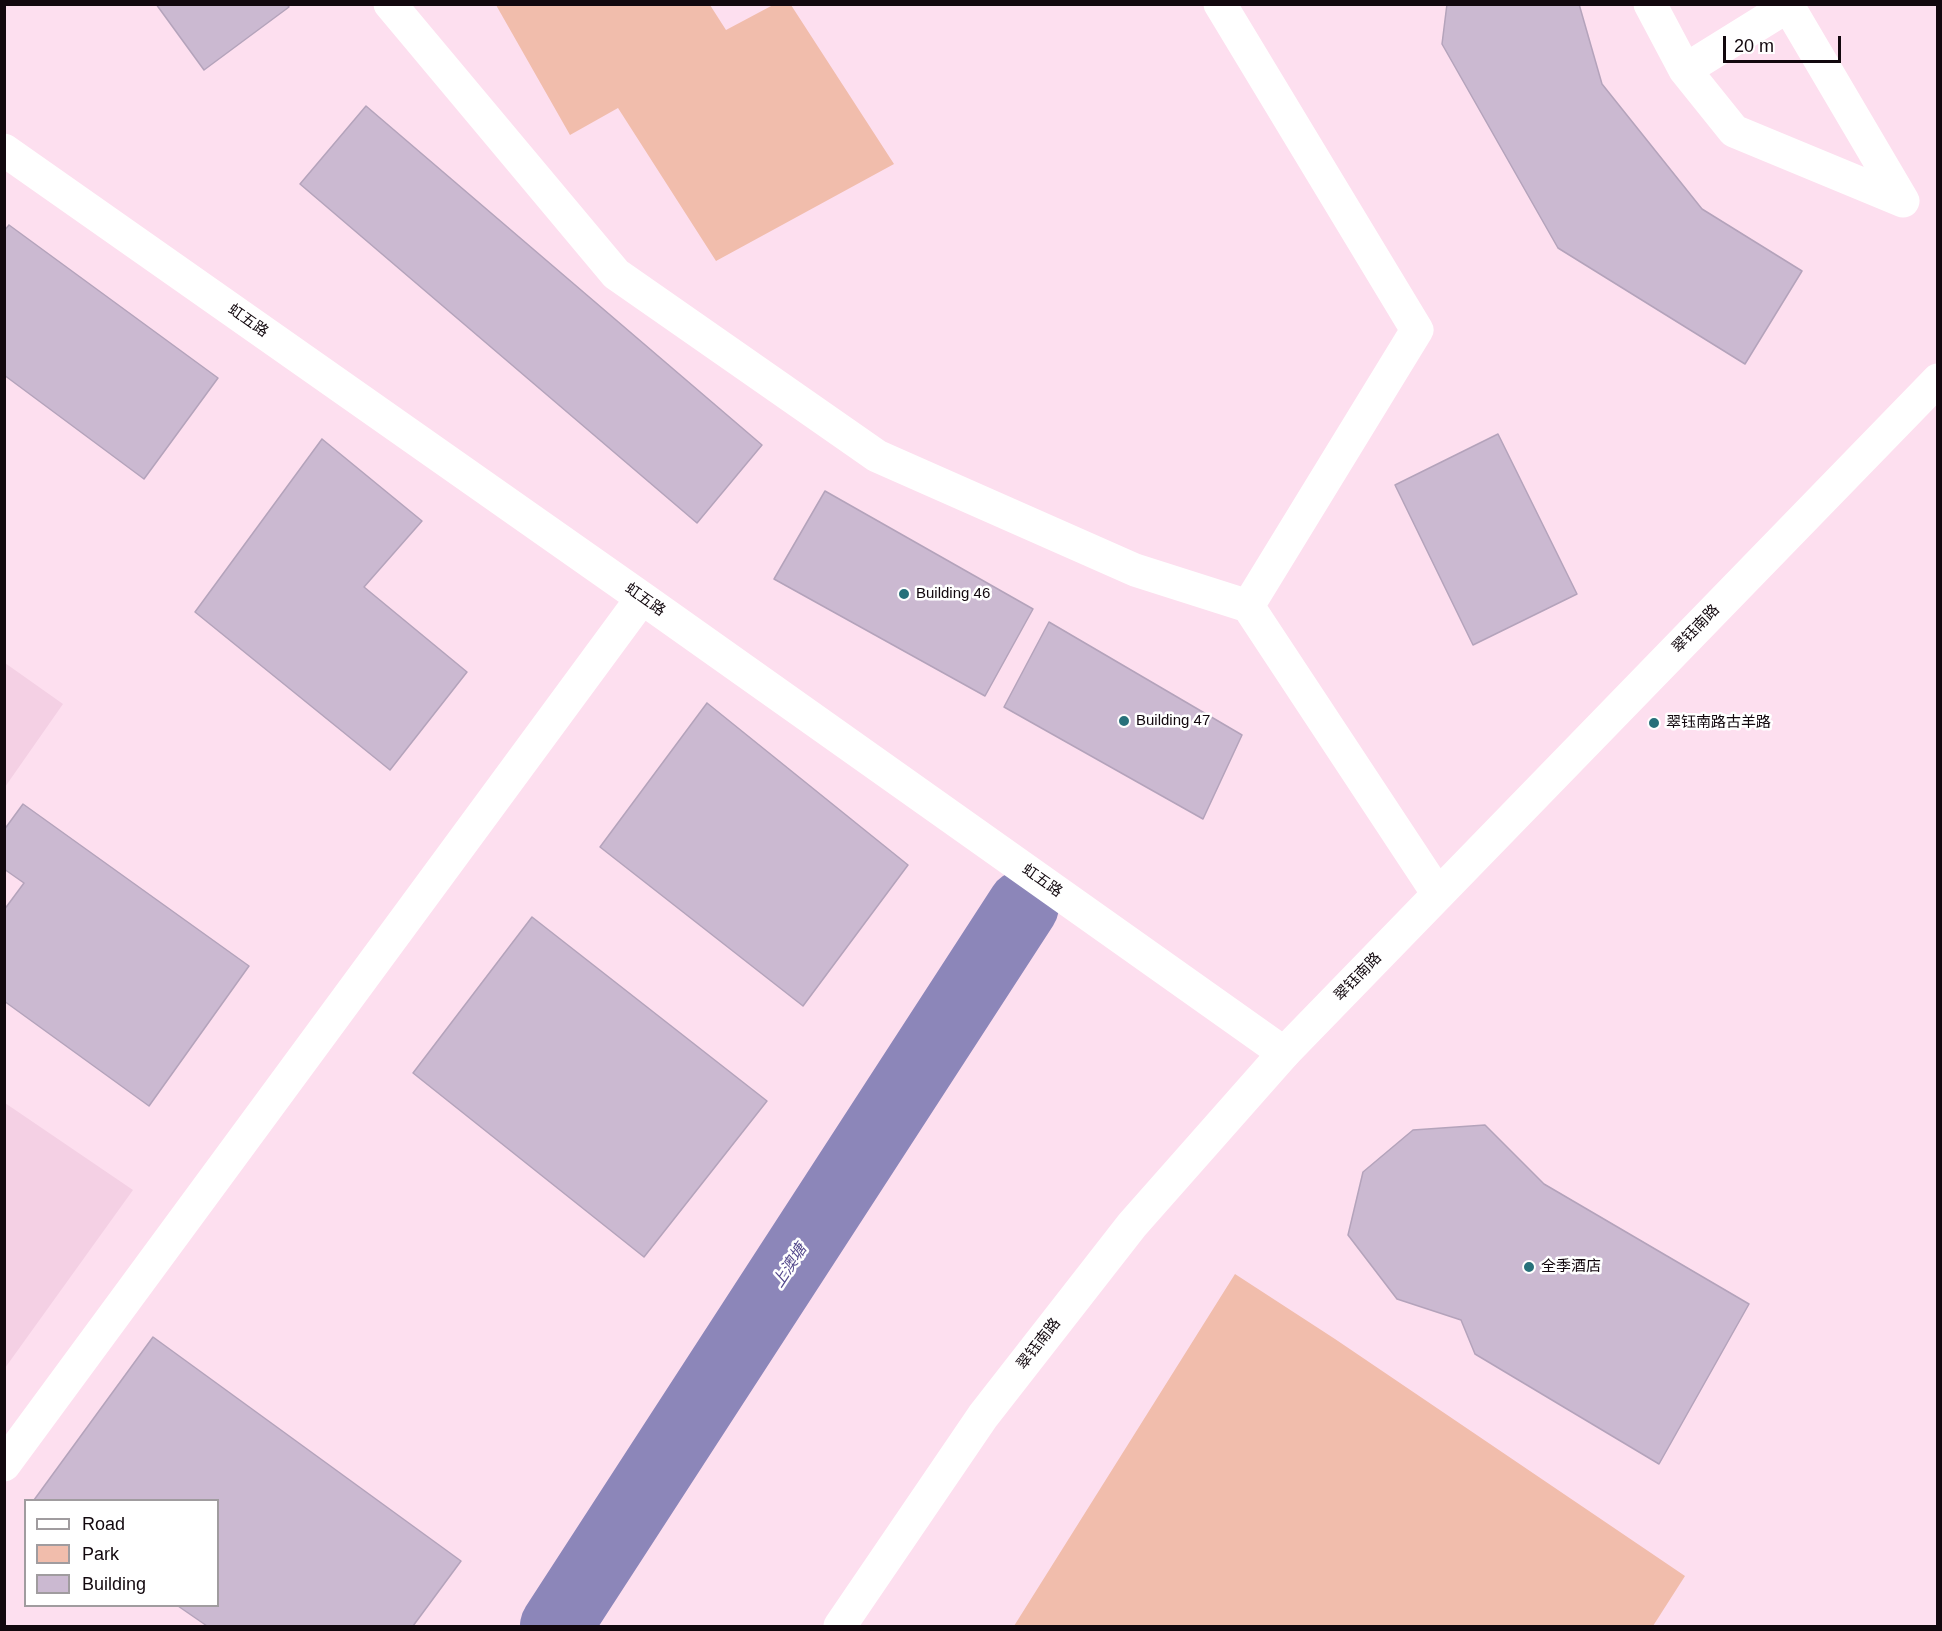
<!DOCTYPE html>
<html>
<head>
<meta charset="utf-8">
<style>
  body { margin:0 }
  #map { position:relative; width:1942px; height:1631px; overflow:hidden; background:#fddfef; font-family:Arial,sans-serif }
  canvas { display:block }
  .frame { position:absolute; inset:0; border:6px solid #12080e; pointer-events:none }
  .legend { position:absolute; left:24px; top:1499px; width:195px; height:108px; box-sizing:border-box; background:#fff; border:2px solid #a09c9f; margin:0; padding:8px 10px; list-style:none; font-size:18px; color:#12080e }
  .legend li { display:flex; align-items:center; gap:12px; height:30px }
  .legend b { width:30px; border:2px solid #a09c9f }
  .scale { position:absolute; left:1723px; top:36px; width:118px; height:27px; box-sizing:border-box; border:3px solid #12080e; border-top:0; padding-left:8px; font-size:18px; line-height:21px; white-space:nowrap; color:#12080e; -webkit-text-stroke:4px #fff; paint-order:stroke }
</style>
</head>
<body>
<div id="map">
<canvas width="1942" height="1631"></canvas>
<div class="frame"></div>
<ul class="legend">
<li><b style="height:8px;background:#fff"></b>Road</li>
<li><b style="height:16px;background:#f1bdac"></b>Park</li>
<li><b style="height:16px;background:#cbb9d1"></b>Building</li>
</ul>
<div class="scale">20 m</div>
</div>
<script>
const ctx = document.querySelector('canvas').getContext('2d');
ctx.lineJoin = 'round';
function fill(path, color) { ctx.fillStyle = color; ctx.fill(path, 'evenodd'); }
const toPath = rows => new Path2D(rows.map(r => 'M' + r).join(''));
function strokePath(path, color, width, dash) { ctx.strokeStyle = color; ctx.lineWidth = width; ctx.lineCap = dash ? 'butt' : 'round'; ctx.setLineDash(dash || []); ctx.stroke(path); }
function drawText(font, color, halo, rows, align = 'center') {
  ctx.font = font + ' Arial,"Noto Sans SC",sans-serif'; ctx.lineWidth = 5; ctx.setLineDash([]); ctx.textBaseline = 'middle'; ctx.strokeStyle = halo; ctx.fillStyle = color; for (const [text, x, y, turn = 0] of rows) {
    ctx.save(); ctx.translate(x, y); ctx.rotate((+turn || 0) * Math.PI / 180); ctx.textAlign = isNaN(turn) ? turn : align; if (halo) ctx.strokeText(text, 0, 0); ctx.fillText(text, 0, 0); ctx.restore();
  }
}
const built = toPath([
  [5,663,63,704,5,787],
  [5,1103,133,1190,5,1368]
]);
const green = toPath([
  [496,5,710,5,726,30,773,5,791,5,894,164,716,261,618,108,570,135],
  [1235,1274,1335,1339,1685,1576,1653,1626,1014,1626]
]);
const river = toPath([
  [556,1626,1023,906]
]);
const building = toPath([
  [156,4,287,4,289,7,204,70,156,4],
  [1447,4,1579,4,1602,84,1702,209,1802,271,1745,364,1558,248,1442,44,1447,4],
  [366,106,762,445,697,523,300,184,366,106],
  [9,225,218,378,144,479,4,375,4,231,9,225],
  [1498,434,1577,594,1473,645,1395,485,1498,434],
  [322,439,422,521,364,587,467,672,390,770,195,612,322,439],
  [825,491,1033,609,985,696,774,579,825,491],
  [1049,622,1242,735,1203,819,1004,707,1049,622],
  [707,703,908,865,803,1006,600,847,707,703],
  [23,804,249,966,149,1106,4,1001,4,910,24,883,4,869,4,830,23,804],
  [532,917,767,1101,644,1257,413,1073,532,917],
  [1485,1125,1544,1184,1749,1304,1659,1464,1475,1354,1461,1320,1397,1299,1348,1235,1363,1172,1413,1130,1485,1125],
  [153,1337,461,1561,413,1626,207,1626,178,1606,218,1606,218,1500,34,1500,153,1337]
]);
const street = toPath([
  [390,4,616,274,877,456,1135,570,1248,606,1438,894],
  [1220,4,1417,330,1248,606],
  [1650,4,1685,70,1734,131,1903,201,1787,4],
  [1685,70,1788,6],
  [4,150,642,598,1284,1053],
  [4,1465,642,598]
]);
const secondary = toPath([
  [840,1626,983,1416,1132,1225,1284,1053,1938,380]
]);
const markers = [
  [904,594,6,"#27707a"],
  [1124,721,6,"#27707a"],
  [1654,723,6,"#27707a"],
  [1529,1267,6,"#27707a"]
];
const streetNames = [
  ["虹五路",248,321,35],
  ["虹五路",645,600,35],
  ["翠钰南路",1696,629,-46],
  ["虹五路",1042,881,35],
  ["翠钰南路",1358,977,-46],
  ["翠钰南路",1039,1344,-52]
];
const poiNames = [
  ["Building 46",916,594],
  ["Building 47",1136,721],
  ["翠钰南路古羊路",1666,723],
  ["全季酒店",1541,1267]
];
const waterNames = [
  ["上澳塘",790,1266,-57]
];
fill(built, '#f4d0e4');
fill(green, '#f1bdac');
strokePath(river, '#8c86b9', 72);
fill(building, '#cbb9d1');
strokePath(building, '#b4a3bb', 1.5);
strokePath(street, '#fff', 33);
strokePath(secondary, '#fff', 33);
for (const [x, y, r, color] of markers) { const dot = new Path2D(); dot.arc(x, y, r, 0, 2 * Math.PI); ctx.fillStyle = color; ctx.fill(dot); strokePath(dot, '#fff', 2); }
drawText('15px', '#12080e', '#fff', streetNames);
drawText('15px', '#12080e', '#fff', poiNames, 'left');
drawText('italic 16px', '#554a8d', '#fff', waterNames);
</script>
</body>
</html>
